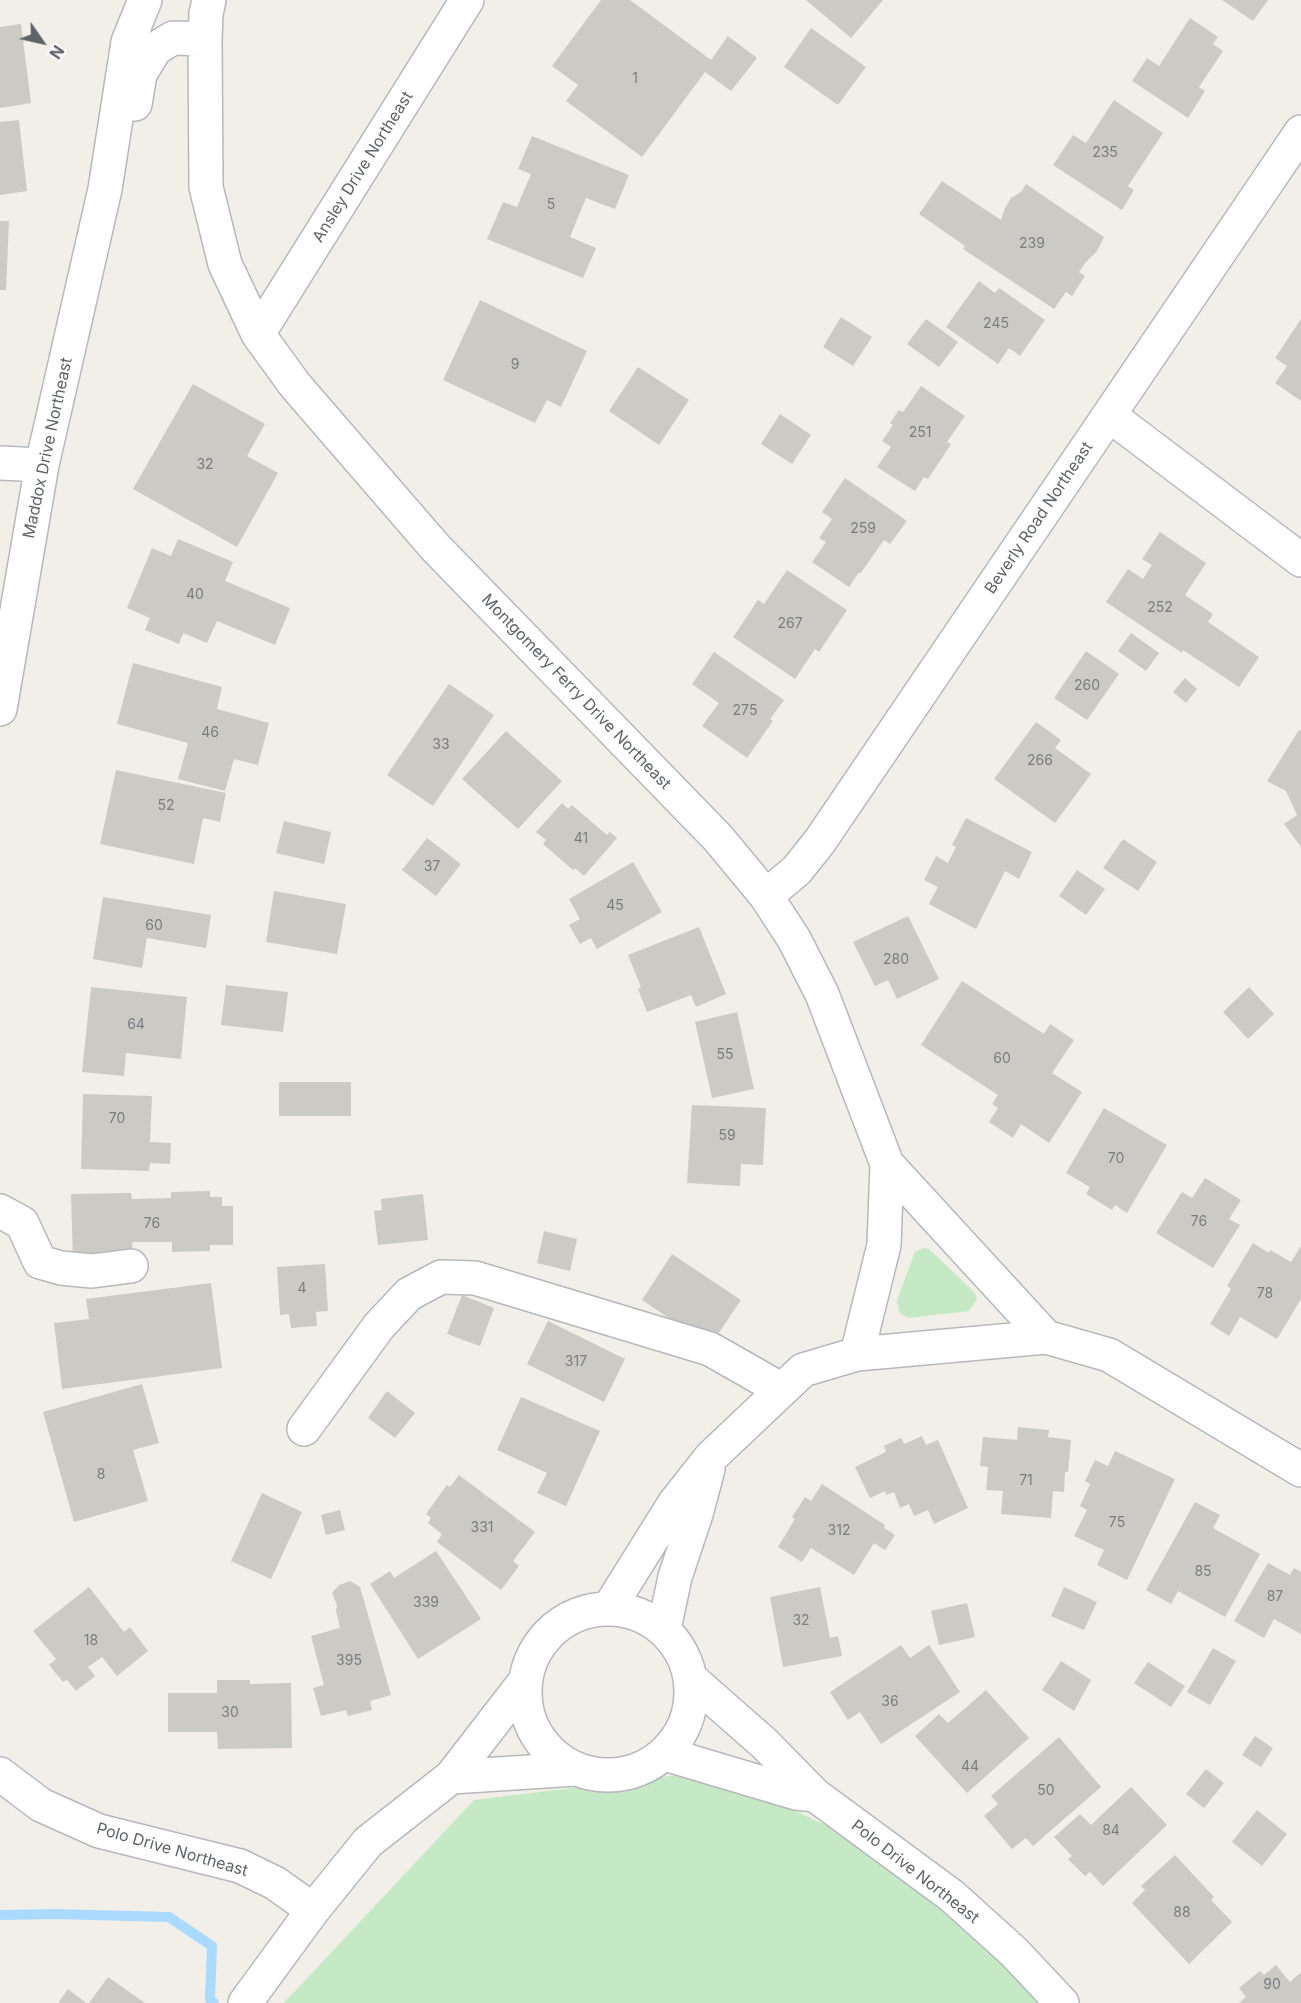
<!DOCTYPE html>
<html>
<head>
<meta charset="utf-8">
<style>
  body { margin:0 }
  #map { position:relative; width:1301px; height:2003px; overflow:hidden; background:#f1efe8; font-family:Inter,sans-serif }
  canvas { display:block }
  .north { position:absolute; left:12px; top:12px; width:60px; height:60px; -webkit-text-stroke:4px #fff; paint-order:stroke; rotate:124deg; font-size:16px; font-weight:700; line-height:24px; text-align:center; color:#5f6368 }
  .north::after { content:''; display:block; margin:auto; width:21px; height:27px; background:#5f6368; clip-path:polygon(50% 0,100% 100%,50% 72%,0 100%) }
</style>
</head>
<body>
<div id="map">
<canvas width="1301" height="2003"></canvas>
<div class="north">N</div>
</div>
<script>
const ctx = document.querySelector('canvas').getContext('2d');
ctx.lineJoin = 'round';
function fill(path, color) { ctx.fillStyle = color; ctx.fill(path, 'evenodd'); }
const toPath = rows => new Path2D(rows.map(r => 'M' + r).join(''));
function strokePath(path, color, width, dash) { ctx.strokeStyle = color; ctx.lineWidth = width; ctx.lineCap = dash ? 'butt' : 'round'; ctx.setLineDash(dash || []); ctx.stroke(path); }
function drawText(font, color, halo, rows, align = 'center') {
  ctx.font = font + ' Inter,sans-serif'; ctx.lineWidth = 5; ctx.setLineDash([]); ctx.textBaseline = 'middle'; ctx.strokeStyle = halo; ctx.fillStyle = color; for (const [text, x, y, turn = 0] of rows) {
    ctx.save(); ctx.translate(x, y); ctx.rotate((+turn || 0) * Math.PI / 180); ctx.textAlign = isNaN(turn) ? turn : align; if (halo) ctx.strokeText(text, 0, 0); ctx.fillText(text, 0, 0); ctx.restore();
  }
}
const green = toPath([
  [923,1248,929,1249,975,1293,977,1299,969,1311,908,1318,899,1312,897,1300,915,1252],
  [711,1771,882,1852,1060,2003,284,2003,474,1800]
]);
const stream = toPath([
  [0,1915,56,1914,169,1917,212,1946,210,1999,214,2003]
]);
const building = toPath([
  [601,0,630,0,711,60,728,36,757,58,731,91,705,72,642,157,566,101,578,85,552,66],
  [806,0,883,0,851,38],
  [1222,0,1268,0,1253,21],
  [1190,18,1218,37,1213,44,1223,51,1199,87,1205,91,1188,118,1132,81,1147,58,1159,66],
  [21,24,31,103,0,108,0,27],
  [811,28,866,67,838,105,784,67],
  [1114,100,1163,133,1128,186,1134,190,1122,210,1053,165,1073,135,1086,143],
  [19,120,27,191,0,195,0,122],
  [532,136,629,175,615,209,586,198,570,237,596,248,583,278,487,239,503,202,517,207,531,174,518,169],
  [942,181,1001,220,1005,208,1011,198,1021,192,1026,184,1104,237,1097,251,1086,262,1079,272,1085,276,1072,296,1066,292,1054,309,963,249,965,246,919,214],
  [0,221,9,221,6,290,0,290],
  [979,281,995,293,999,288,1045,320,1020,356,1009,348,998,364,946,327],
  [480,300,587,351,561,407,547,400,535,423,443,380],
  [841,317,872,337,853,366,823,347],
  [926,319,958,342,939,367,907,344],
  [1301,319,1301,401,1275,383,1287,366,1275,358],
  [638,367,689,400,659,445,609,411],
  [193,384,265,424,247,456,278,473,237,547,133,489],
  [921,386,965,416,947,442,951,444,928,479,924,477,915,491,877,467,891,447,882,441,893,425,890,423,899,410,903,412],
  [780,414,811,435,792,464,761,444],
  [845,478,907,521,890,544,884,540,860,574,859,572,849,587,812,562,826,542,819,538,832,519,822,512],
  [1160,532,1206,563,1185,595,1213,614,1208,622,1259,657,1239,687,1183,650,1182,653,1106,602,1128,569,1143,579,1152,565,1142,559],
  [178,539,233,562,225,581,290,608,275,645,217,621,207,643,183,633,179,644,145,630,150,618,127,608,152,548,171,556],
  [787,570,847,610,819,652,815,649,795,679,733,637,758,600,764,604],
  [1131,633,1159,653,1146,671,1118,651],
  [1086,651,1119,674,1087,720,1054,698],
  [714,652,784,700,770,719,773,721,747,758,702,726,719,703,692,684],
  [133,663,222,687,217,709,269,723,258,765,234,759,225,791,178,779,188,743,117,724],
  [1185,678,1197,689,1186,703,1173,692],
  [449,684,494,715,433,806,387,775],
  [1036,722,1061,740,1055,748,1091,774,1055,823,994,779],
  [1299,730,1301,731,1301,847,1284,824,1297,815,1286,791,1267,781],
  [506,731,562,781,518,829,462,779],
  [116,770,226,793,220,822,203,818,194,864,100,844],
  [562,803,568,809,572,805,607,835,610,832,617,838,584,876,575,868,573,870,543,844,546,840,536,832],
  [966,818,1032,852,1019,879,1005,871,976,929,929,904,938,887,924,880,936,856,948,863,956,847,952,845],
  [284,821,331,832,324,864,276,853],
  [427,838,461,864,436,896,402,870],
  [1123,839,1157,862,1138,891,1103,868],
  [633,862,662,912,597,949,591,938,580,944,569,925,580,919,569,899],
  [1077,870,1105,889,1086,915,1059,896],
  [274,891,346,904,337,954,266,942],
  [103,897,211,915,206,948,147,938,142,968,93,959],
  [908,916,939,979,897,999,888,980,875,986,853,942],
  [699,927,726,994,696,1007,691,995,647,1012,638,989,641,987,628,955],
  [962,981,1044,1034,1050,1024,1074,1040,1052,1073,1082,1092,1049,1143,1021,1124,1013,1138,989,1122,998,1108,992,1104,998,1095,921,1045],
  [226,985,288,992,283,1032,221,1025],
  [91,987,187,997,181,1059,126,1053,124,1076,82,1072],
  [1249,987,1274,1014,1248,1039,1223,1012],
  [737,1012,754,1089,712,1098,695,1022],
  [279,1082,351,1082,351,1116,279,1116],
  [83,1094,152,1096,150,1142,171,1143,170,1164,150,1163,149,1171,81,1169],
  [692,1105,766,1108,763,1165,741,1164,740,1186,687,1183],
  [1104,1108,1167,1145,1127,1213,1115,1205,1112,1210,1086,1194,1090,1187,1066,1173],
  [1205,1178,1241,1200,1229,1219,1240,1225,1213,1268,1156,1233,1182,1192,1192,1198],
  [210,1191,210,1197,222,1197,222,1206,233,1206,233,1245,210,1245,210,1251,172,1252,172,1242,132,1242,133,1256,73,1261,71,1194,131,1193,132,1199,171,1198,171,1192],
  [423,1194,428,1240,378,1245,374,1211,382,1210,381,1199],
  [544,1231,577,1239,570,1271,537,1263],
  [1253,1243,1269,1253,1270,1250,1291,1262,1301,1246,1301,1299,1277,1339,1240,1317,1229,1336,1210,1324,1231,1289,1227,1286],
  [672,1254,741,1300,710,1346,642,1300],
  [325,1264,328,1311,316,1312,317,1326,291,1328,289,1314,280,1315,277,1267],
  [211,1283,222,1368,62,1389,54,1323,89,1319,86,1299],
  [462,1295,494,1308,480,1346,447,1334],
  [548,1321,625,1359,604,1402,527,1364],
  [142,1384,159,1443,133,1450,148,1501,74,1522,43,1412],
  [387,1391,415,1413,395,1438,368,1418],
  [521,1397,600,1431,566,1506,537,1493,547,1473,497,1450],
  [1018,1427,1049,1430,1048,1437,1071,1440,1068,1472,1065,1472,1064,1492,1053,1491,1051,1518,1001,1514,1003,1491,986,1490,988,1467,980,1466,983,1437,1017,1440],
  [922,1436,926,1445,938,1440,968,1508,934,1524,928,1510,914,1516,909,1504,900,1508,894,1492,886,1495,885,1491,870,1498,855,1467,886,1452,884,1446,901,1438,904,1444],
  [1115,1451,1175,1479,1127,1580,1097,1565,1104,1550,1074,1536,1087,1510,1080,1506,1090,1484,1085,1481,1095,1460,1108,1466],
  [459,1475,535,1532,513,1561,519,1566,501,1590,437,1542,442,1534,428,1523,431,1518,426,1514,447,1485,450,1487],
  [822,1484,885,1525,884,1528,895,1535,885,1550,874,1543,854,1575,811,1548,802,1562,778,1547,795,1519,792,1517,805,1497,811,1501],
  [262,1493,302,1512,271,1579,231,1561],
  [1195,1502,1220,1515,1213,1528,1260,1554,1225,1617,1178,1591,1171,1604,1146,1590],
  [340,1510,345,1530,326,1535,321,1515],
  [436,1551,481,1619,418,1659,370,1584,390,1571,394,1578],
  [1268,1563,1290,1575,1294,1568,1301,1572,1301,1634,1274,1619,1264,1638,1234,1621],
  [350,1581,360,1587,391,1695,370,1701,372,1710,348,1716,346,1710,321,1716,313,1688,324,1685,311,1636,340,1628,336,1611,337,1605,332,1593,339,1585],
  [89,1587,124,1632,130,1627,148,1651,117,1676,102,1657,88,1667,95,1676,76,1691,67,1680,63,1682,49,1665,56,1659,33,1631],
  [820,1587,830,1638,838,1636,842,1656,783,1667,770,1597],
  [1064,1587,1097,1602,1084,1630,1051,1616],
  [967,1603,975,1637,939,1645,931,1611],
  [901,1645,910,1658,929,1645,960,1692,881,1744,860,1712,848,1720,830,1692],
  [1213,1648,1236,1661,1210,1705,1187,1692],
  [1061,1661,1091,1680,1074,1711,1042,1690],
  [1148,1662,1185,1686,1171,1707,1134,1683],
  [217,1680,250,1680,250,1684,291,1683,292,1748,218,1749,217,1732,168,1732,168,1693,217,1693],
  [986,1690,1029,1738,967,1793,915,1736,939,1714,948,1723],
  [1255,1736,1273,1748,1261,1767,1242,1755],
  [1059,1737,1101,1787,1033,1846,1026,1838,1012,1849,984,1816,998,1804,991,1796],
  [1206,1769,1224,1783,1204,1808,1186,1794],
  [1131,1787,1167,1825,1103,1886,1090,1872,1085,1876,1068,1859,1072,1856,1054,1837,1080,1814,1091,1825],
  [1257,1810,1287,1834,1262,1866,1232,1842],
  [1175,1855,1214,1897,1211,1900,1232,1922,1189,1964,1132,1903,1145,1890,1141,1886],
  [1276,1965,1290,1982,1301,1972,1301,2003,1239,2003,1246,1997,1239,1988,1260,1971,1264,1975],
  [108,1977,145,2003,89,2003],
  [68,1989,86,2003,58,2003]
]);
const minor = toPath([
  [209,0,206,14,205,39,206,187,225,264,258,334,295,385,435,547,718,838,766,896,794,939,822,994,887,1164,1046,1337],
  [135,104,140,74,155,49,173,38,205,39],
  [258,334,467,0],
  [1109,415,1301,560],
  [0,463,42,465],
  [0,709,42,465,105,189,128,42,145,0],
  [766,896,797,870,820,841,1301,132],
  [0,1211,22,1223,40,1262,61,1268,92,1271,131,1266],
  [857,1354,884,1245,887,1164],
  [304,1429,379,1326,409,1294,441,1277,475,1278,710,1349,782,1390],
  [609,1608,674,1504,711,1457,803,1370,857,1354,1046,1337,1109,1355,1301,1470],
  '525 1692a83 83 0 1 1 166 0a83 83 0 1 1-166 0Z',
  [664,1629,675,1577,696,1514,708,1469],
  [691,1679,765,1744,815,1795,952,1896,1014,1952,1062,2003],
  [665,1754,796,1793,815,1795],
  [0,1774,41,1805,99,1831,240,1866,275,1883,313,1910],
  [451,1777,576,1769],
  [245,2003,313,1910,368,1842,451,1777,526,1680]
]);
const numberNames = [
  ["1",635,79],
  ["235",1105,153],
  ["5",551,205],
  ["239",1032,244],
  ["245",996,324],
  ["9",515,365],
  ["251",920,433],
  ["32",205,465],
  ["259",863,529],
  ["40",195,595],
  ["252",1160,608],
  ["267",790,624],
  ["260",1087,686],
  ["275",745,711],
  ["46",210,733],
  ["33",441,745],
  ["266",1040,761],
  ["52",166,806],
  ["41",581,839],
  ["37",432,867],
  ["45",615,906],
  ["60",154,926],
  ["280",896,960],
  ["64",136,1025],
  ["55",725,1055],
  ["60",1002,1059],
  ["70",117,1119],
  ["59",727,1136],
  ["70",1116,1159],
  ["76",1199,1222],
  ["76",152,1224],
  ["4",302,1289],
  ["78",1265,1294],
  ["317",576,1362],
  ["8",101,1475],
  ["71",1026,1481],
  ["75",1117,1523],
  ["331",482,1528],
  ["312",839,1531],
  ["85",1203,1572],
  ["87",1275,1597],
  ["339",426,1603],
  ["32",801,1621],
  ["18",91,1641],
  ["395",349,1661],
  ["36",890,1702],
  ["30",230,1713],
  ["44",970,1767],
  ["50",1046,1791],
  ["84",1111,1831],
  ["88",1182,1913],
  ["90",1272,1985]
];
const streetNames = [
  ["Ansley Drive Northeast",363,167,-58],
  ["Maddox Drive Northeast",48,448,-78],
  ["Beverly Road Northeast",1039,518,-56],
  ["Montgomery Ferry Drive Northeast",576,692,46],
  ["Polo Drive Northeast",172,1850,16],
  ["Polo Drive Northeast",915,1872,38]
];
fill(green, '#c5e8c5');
strokePath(stream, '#aadaff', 10);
fill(building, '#cccac5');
strokePath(minor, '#b5b8bc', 36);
strokePath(minor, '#fff', 33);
drawText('14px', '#7a7d7f', null, numberNames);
drawText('16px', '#5f6368', '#fff', streetNames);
</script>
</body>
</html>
